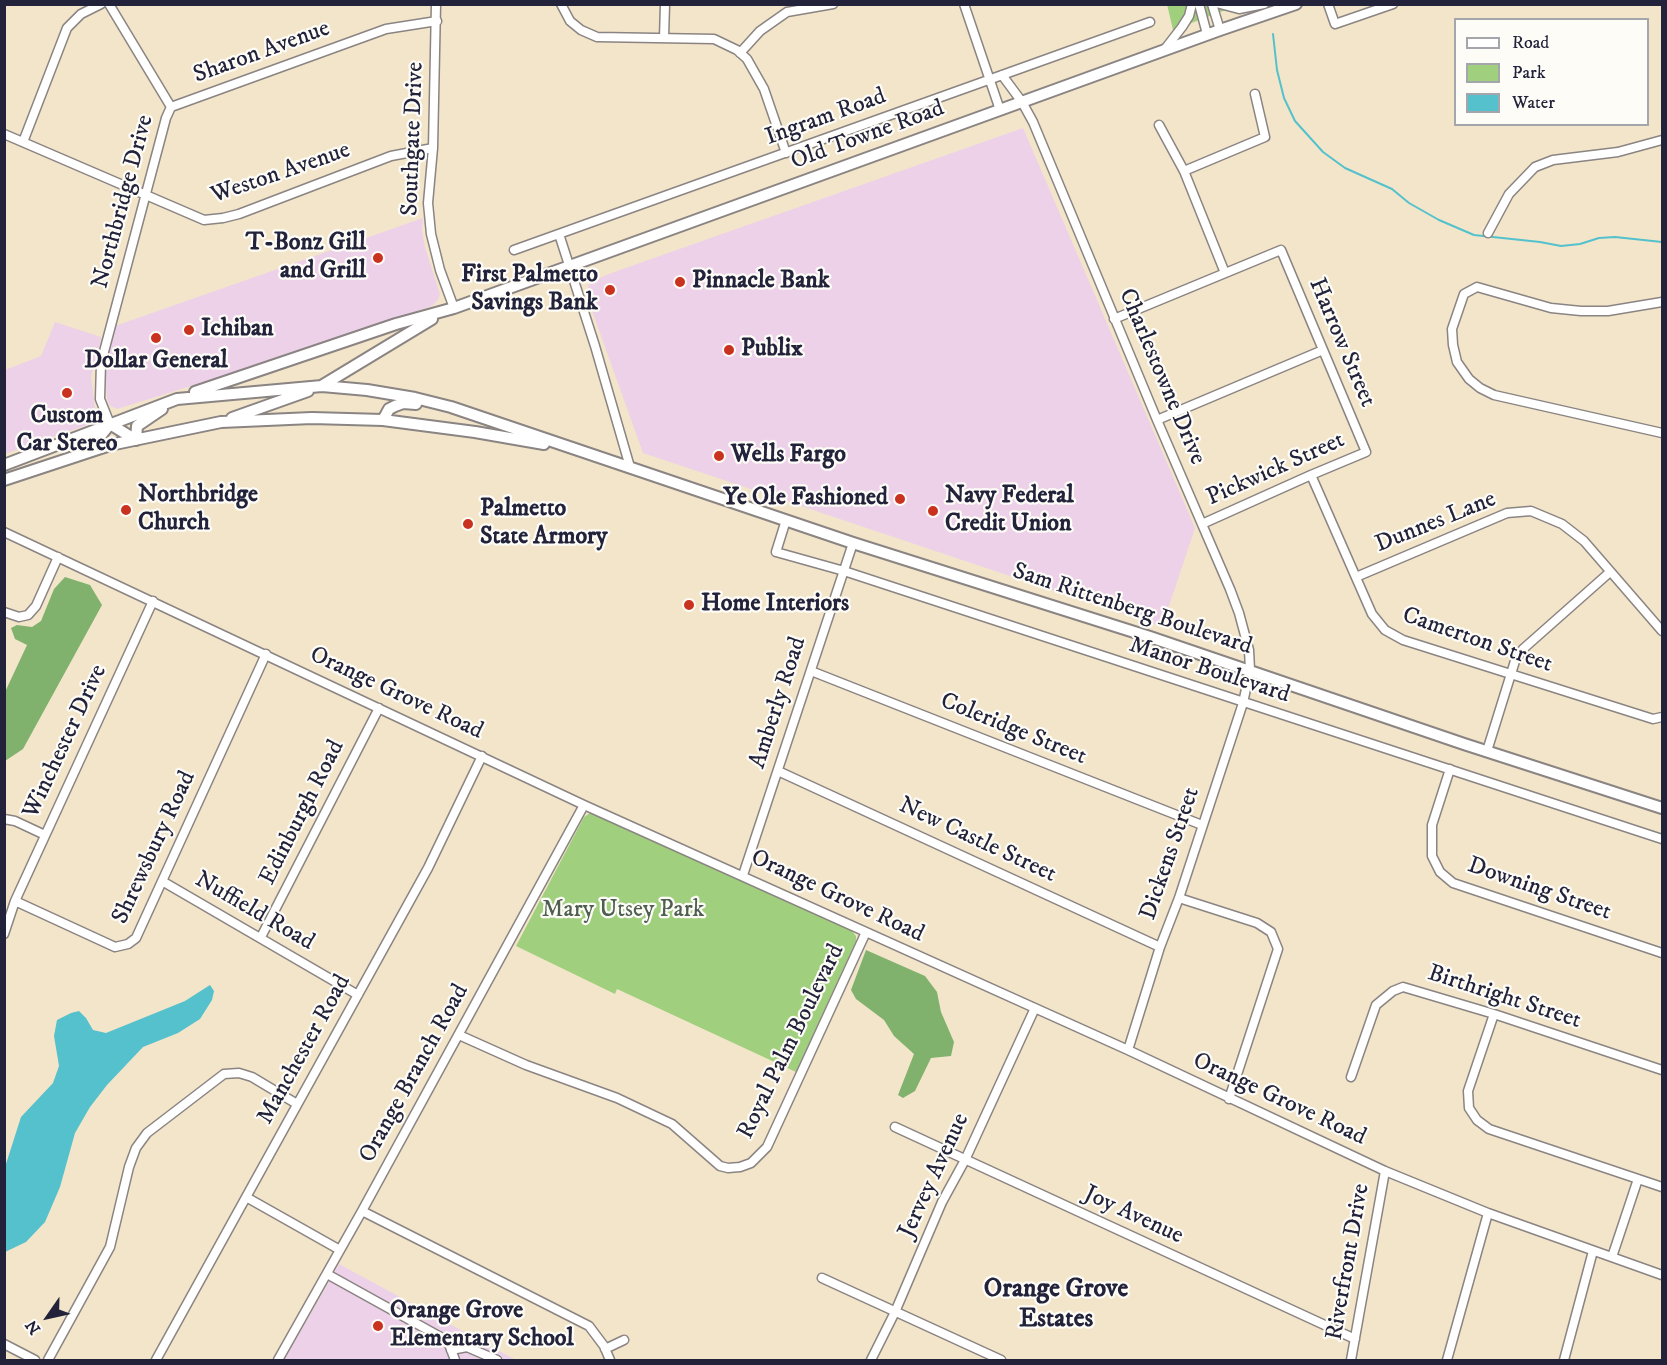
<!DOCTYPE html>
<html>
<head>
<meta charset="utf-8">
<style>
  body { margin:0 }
  #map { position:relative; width:1667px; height:1365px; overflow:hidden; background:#f3e5ca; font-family:"IM FELL DW Pica",serif }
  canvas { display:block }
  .frame { position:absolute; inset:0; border:6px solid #22223b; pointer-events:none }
  .legend { position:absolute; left:1454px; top:18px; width:195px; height:108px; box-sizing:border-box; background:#fdfcf7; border:2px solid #a5a5ac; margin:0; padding:8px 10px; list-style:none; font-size:18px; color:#22223b }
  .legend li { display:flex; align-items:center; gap:12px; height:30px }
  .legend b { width:30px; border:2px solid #a5a5ac }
  .north { position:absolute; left:18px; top:1287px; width:60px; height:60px; -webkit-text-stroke:4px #fdfcf7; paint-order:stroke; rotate:236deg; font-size:16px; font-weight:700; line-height:24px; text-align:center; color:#22223b }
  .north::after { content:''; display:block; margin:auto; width:21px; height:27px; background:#22223b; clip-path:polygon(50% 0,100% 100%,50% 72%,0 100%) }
</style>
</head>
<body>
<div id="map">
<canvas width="1667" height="1365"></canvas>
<div class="frame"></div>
<ul class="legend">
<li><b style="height:8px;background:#fff"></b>Road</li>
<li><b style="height:16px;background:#a0d07e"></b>Park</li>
<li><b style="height:16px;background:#54c1cc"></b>Water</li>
</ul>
<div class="north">N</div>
</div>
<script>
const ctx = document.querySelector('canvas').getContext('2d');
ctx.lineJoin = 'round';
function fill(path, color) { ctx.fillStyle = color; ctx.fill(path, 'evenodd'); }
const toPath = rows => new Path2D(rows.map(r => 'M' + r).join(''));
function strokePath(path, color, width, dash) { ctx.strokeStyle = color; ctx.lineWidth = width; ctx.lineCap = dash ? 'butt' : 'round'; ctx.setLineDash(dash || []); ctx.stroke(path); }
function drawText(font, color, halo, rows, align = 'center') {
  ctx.font = font + ' "IM FELL DW Pica",serif'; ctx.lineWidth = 4.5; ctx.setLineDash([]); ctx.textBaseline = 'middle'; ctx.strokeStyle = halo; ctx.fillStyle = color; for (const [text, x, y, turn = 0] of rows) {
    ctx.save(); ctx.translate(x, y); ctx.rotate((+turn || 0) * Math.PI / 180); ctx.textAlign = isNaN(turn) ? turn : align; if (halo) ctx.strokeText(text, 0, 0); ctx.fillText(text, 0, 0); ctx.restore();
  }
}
const built = toPath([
  [1023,128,1195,528,1162,627,643,453,586,294,589,284,594,280,617,271],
  [423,218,422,230,425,247,440,294,438,300,432,306,230,374,117,409,110,406,107,399,105,365,115,326],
  [55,322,101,337,98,355,91,376,96,416,93,423,5,454,5,370,41,356],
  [339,1264,516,1360,284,1360]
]);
const green = toPath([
  [1167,4,1239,5,1173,30],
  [590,813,597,814,852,931,856,936,856,941,796,1072,617,989,615,994,516,946,584,817]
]);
const forest = toPath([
  [65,577,90,585,102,605,23,749,5,761,5,692,27,645,15,639,11,628,17,625,32,627,41,621,54,589],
  [866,950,925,976,937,992,941,1012,954,1042,951,1056,931,1058,915,1091,903,1098,898,1095,914,1054,894,1036,884,1020,856,999,851,990]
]);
const water = toPath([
  [210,985,214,991,212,1000,200,1019,178,1033,143,1047,107,1085,90,1107,75,1133,60,1187,45,1222,26,1242,5,1252,5,1167,21,1117,53,1083,59,1066,54,1036,57,1020,71,1013,79,1011,86,1018,93,1030,106,1033,185,1001]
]);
const stream = toPath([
  [1273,34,1277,70,1284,98,1295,121,1323,152,1345,168,1392,189,1409,203,1439,220,1474,235,1540,242,1561,246,1580,244,1599,238,1615,237,1662,242]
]);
const minor = toPath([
  [109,4,171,107,166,118,101,363,100,399,110,424],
  [436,4,433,148,428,203,431,234,440,270,454,308],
  [561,4,570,21,581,30,597,37,714,39,737,50,747,59,764,89,786,153],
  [964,4,1000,110],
  [1199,4,1207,34],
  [1212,4,1220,30],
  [1220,4,1239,9,1264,4],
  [1328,4,1335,24,1393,4],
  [664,38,665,4],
  [1165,49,1182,27,1189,16,1192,4],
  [740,53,760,31,787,12,833,4],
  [1002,75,1022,102,1033,122,1157,420,1230,589,1239,613,1249,650,1250,670,1243,703,1179,898,1160,947,1128,1050],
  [171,107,386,29,437,21],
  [1159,125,1184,171,1225,273],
  [4,134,204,220,223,218,239,214,391,156,433,148],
  [23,142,67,28,81,14,101,4],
  [1184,171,1265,137,1255,94],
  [1488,233,1509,194,1535,167,1553,160,1618,152,1662,140],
  [559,234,595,346,630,467],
  [514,250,1150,22],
  [1662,302,1608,311,1581,311,1551,308,1477,287,1464,294,1452,329,1453,345,1457,362,1469,379,1480,388,1494,395,1662,433],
  [1114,319,1281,250,1366,452,1311,475,1202,524],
  [1157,420,1323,350],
  [1311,475,1372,614,1385,630,1403,640,1653,719,1662,717],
  [786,520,776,552,844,571,1662,839],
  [4,532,584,805,1128,1050,1385,1171,1488,1213,1662,1275],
  [1356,577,1507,513,1531,511,1562,524,1584,541,1662,631],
  [4,612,19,617,28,615,36,606,58,557],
  [811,671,1202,825],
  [1487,751,1515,661,1523,649,1610,572],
  [1450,769,1432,825,1432,856,1440,872,1453,883,1662,953],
  [778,771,1160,947],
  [4,819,15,821,45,835],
  [743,875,853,543],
  [162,881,358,995],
  [1179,898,1257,923,1271,932,1278,949,1229,1099],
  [15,901,115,947,128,944,136,938,266,654],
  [4,934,15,901,153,601],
  [261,937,379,708],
  [1494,1014,1468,1091,1469,1108,1477,1120,1489,1129,1662,1187],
  [459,1035,526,1065,617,1098,672,1124,720,1166,728,1168,740,1167,751,1163,767,1147,866,932],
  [1351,1077,1376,1005,1393,991,1403,987,1494,1014,1662,1070],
  [895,1127,1355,1339],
  [246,1197,340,1250],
  [362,1211,589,1326,604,1346,610,1360],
  [1612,1257,1638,1179],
  [327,1274,446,1340,449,1344,455,1360],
  [822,1278,1001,1360],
  [4,1344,35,1360],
  [605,1349,624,1340],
  [451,1350,467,1347,497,1360],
  [48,1360,110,1247,129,1167,136,1148,147,1133,224,1074,239,1073,252,1077,297,1104],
  [156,1360,428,868,482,756],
  [278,1360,362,1211,584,805],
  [871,1360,895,1312,942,1202,965,1160,1035,1008],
  [1351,1360,1385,1171],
  [1447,1360,1488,1213],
  [1564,1360,1593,1251]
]);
const major = toPath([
  [323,385,432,319],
  [195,392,396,324,454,308,1220,30,1296,4],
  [232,418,308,391],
  [383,420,389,409,395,406,403,403,416,404],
  [110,424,136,440,137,426,162,409],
  [82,450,97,440,110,424],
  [4,465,177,399,322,386,367,390,415,398,451,407,853,543,1150,637,1464,744,1662,808],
  [4,480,110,445,221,422,312,418,383,420,475,432,544,444]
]);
const markers = [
  [378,258,6,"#c8321e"],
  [680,282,6,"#c8321e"],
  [610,290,6,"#c8321e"],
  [189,330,6,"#c8321e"],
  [156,338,6,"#c8321e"],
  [729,350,6,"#c8321e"],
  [67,393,6,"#c8321e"],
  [719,456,6,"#c8321e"],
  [900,499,6,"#c8321e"],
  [126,510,6,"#c8321e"],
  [933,511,6,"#c8321e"],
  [468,524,6,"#c8321e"],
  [689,605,6,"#c8321e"],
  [378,1326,6,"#c8321e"]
];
const streetNames = [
  ["Sharon Avenue",262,53,-20],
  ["Ingram Road",826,118,-20],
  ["Old Towne Road",868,136,-20],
  ["Southgate Drive",414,139,-88],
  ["Weston Avenue",281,174,-19],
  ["Northbridge Drive",124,202,-75],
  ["Harrow Street",1341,343,67],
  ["Charlestowne Drive",1161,377,67],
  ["Pickwick Street",1276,470,-24],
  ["Dunnes Lane",1436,523,-22],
  ["Sam Rittenberg Boulevard",1132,610,18],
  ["Camerton Street",1477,641,19],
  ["Manor Boulevard",1209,671,18],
  ["Orange Grove Road",396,694,25],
  ["Amberly Road",779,703,-72],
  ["Coleridge Street",1013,730,22],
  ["Winchester Drive",66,742,-65],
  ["Edinburgh Road",303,813,-63],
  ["New Castle Street",977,841,25],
  ["Shrewsbury Road",155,848,-65],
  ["Dickens Street",1171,854,-71],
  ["Downing Street",1539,890,19],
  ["Orange Grove Road",837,897,25],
  ["Nuffield Road",254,912,30],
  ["Birthright Street",1504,998,18],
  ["Royal Palm Boulevard",792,1042,-64],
  ["Manchester Road",305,1050,-61],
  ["Orange Branch Road",415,1074,-61],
  ["Orange Grove Road",1279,1100,25],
  ["Jervey Avenue",935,1176,-65],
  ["Joy Avenue",1133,1216,25],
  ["Riverfront Drive",1349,1262,-80]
];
const poiNames = [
  ["T-Bonz Gill",366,244,"right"],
  ["and Grill",366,272,"right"],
  ["First Palmetto",598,276,"right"],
  ["Savings Bank",598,304,"right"],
  ["Pinnacle Bank",692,282],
  ["Ichiban",201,330],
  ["Publix",741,350],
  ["Dollar General",156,362,"center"],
  ["Custom",67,417,"center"],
  ["Car Stereo",67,445,"center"],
  ["Wells Fargo",731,456],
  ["Northbridge",138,496],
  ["Church",138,524],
  ["Navy Federal",945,497],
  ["Credit Union",945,525],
  ["Ye Ole Fashioned",888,499,"right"],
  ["Palmetto",480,510],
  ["State Armory",480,538],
  ["Home Interiors",701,605],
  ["Orange Grove",390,1312],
  ["Elementary School",390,1340]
];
const parkNames = [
  ["Mary Utsey Park",623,911]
];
const neighbourhoodNames = [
  ["Orange Grove",1056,1291],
  ["Estates",1056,1321]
];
fill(built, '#edd1e9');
fill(green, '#a0d07e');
fill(forest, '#80b26d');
fill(water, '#54c1cc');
strokePath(stream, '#54c1cc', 2);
strokePath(minor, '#8a8482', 11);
strokePath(major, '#8a8482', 14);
strokePath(minor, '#fff', 8);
strokePath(major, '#fff', 10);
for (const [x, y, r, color] of markers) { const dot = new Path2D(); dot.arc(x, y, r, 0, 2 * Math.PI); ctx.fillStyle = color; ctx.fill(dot); strokePath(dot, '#fdfcf7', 2); }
drawText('24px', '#22223b', '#fdfcf7', streetNames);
drawText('bold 24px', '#22223b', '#fdfcf7', poiNames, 'left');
drawText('24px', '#4e5f52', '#fdfcf7', parkNames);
drawText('bold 26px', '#22223b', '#fdfcf7', neighbourhoodNames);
</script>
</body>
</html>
